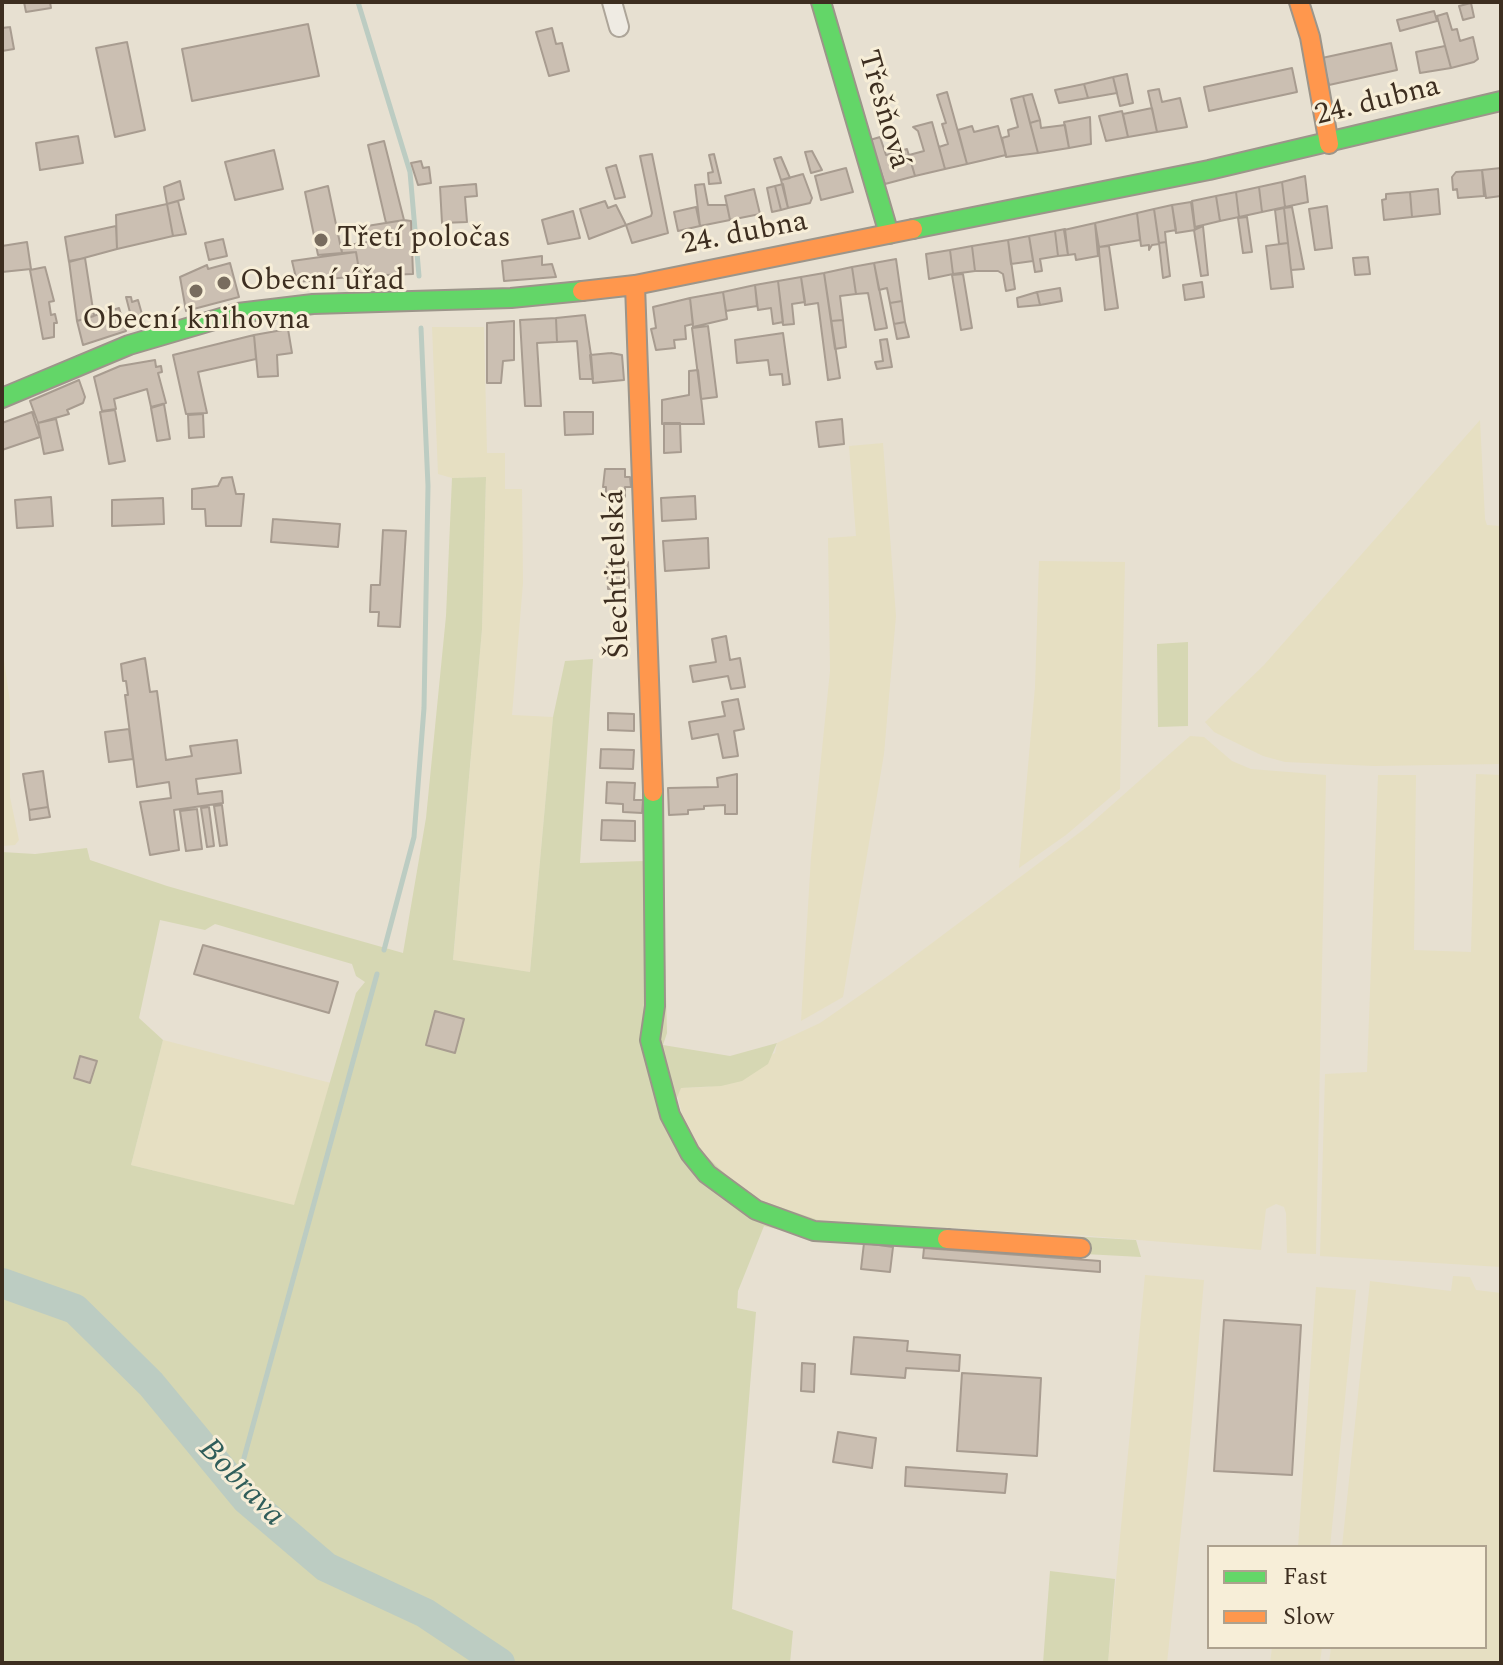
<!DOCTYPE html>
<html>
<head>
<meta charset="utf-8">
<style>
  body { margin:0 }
  #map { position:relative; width:1503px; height:1665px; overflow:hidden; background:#e7e0d1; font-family:Spectral,serif }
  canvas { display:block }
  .frame { position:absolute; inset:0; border:4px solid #3d2e20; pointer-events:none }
  .legend { position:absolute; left:1207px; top:1545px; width:280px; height:104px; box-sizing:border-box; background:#f7eed8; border:2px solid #ada18e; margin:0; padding:10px 14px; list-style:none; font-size:24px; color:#3d2e20 }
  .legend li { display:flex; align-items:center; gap:16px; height:40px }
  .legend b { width:40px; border:2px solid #ada18e }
</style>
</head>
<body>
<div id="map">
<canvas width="1503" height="1665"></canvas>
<div class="frame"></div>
<ul class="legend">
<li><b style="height:10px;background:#63d668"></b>Fast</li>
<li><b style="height:10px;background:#ff974d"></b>Slow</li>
</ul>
</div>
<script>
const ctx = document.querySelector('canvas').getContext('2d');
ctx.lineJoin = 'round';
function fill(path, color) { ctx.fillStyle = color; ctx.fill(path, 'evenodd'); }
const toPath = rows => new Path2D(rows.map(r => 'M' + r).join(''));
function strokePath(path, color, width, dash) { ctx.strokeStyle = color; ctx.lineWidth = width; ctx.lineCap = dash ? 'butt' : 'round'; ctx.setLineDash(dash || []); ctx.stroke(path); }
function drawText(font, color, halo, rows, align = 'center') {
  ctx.font = font + ' Spectral,serif'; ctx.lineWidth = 6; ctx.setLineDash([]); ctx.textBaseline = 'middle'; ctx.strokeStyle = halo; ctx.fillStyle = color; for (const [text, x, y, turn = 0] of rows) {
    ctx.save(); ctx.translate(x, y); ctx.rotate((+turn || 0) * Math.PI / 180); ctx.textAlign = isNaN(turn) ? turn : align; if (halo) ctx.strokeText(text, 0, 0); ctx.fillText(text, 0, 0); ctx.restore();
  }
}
const farmland = toPath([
  [432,327,484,327,487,453,505,453,505,489,522,489,523,583,512,715,553,717,530,972,453,961,482,629,486,477,452,478,438,474],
  [1480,420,1485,519,1487,525,1501,526,1501,764,1374,766,1285,762,1263,756,1214,732,1205,722,1264,665],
  [883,443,896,616,884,754,843,997,801,1021,811,857,830,671,828,538,856,536,849,446],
  [1039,561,1125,562,1120,789,1066,835,1019,868,1035,687],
  [2,647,10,702,10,797,19,840,15,845,2,846],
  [1190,736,1204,737,1232,761,1251,769,1326,775,1316,1254,1287,1253,1286,1213,1284,1207,1276,1204,1266,1209,1261,1250,1078,1235,821,1221,776,1209,721,1177,685,1128,677,1093,681,1088,709,1087,775,1053,777,1043,820,1023,888,976,1087,827],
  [1476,774,1501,775,1501,1267,1320,1256,1325,1074,1367,1072,1378,775,1416,775,1414,950,1471,952],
  [163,1040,331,1083,294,1206,131,1165],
  [1145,1275,1204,1280,1189,1454,1167,1663,1108,1663],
  [1453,1276,1470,1277,1476,1290,1501,1293,1501,1663,1329,1663,1331,1647,1485,1647,1485,1547,1342,1547,1370,1281,1451,1291],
  [1316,1287,1356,1290,1330,1547,1298,1547],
  [1272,1647,1322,1647,1320,1663,1270,1663]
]);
const green = toPath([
  [486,477,482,629,453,960,530,972,553,717,565,661,593,659,580,863,645,861,664,916,667,1033,663,1045,730,1056,777,1043,768,1064,742,1081,721,1086,681,1088,676,1100,693,1143,748,1196,821,1221,1136,1240,1141,1257,821,1240,764,1226,738,1291,737,1308,756,1312,732,1609,793,1631,790,1663,2,1663,2,852,35,854,87,848,90,860,167,886,403,953,426,818,446,616,452,478],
  [160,920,205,930,215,924,352,964,356,976,365,982,356,993,294,1205,131,1165,163,1040,139,1018],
  [1188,642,1188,726,1158,727,1157,644],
  [1050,1571,1115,1579,1108,1663,1043,1663]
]);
const stream = toPath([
  [358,2,410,172,419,276],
  [384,950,414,837,424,708,428,486,421,328],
  [236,1487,377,974]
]);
const river = toPath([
  [2,1283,75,1309,151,1384,246,1499,326,1567,425,1613,500,1663]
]);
const building = toPath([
  [24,2,50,2,51,8,26,12,24,2],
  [1471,3,1474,17,1463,20,1459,6,1471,3],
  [1434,11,1437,21,1400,31,1397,20,1434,11],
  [1447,13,1452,30,1457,29,1460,41,1473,37,1478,59,1474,62,1451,68,1437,16,1447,13],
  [308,24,319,76,192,101,182,49,308,24],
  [10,27,14,49,2,51,2,28,10,27],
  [552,28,556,44,562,43,569,71,549,76,536,32,552,28],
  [127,42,145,130,115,137,96,48,127,42],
  [1391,43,1397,70,1329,85,1322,58,1391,43],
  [1445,46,1451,68,1420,73,1416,52,1445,46],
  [1292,68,1297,92,1209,111,1204,87,1292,68],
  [1127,74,1133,103,1120,106,1113,77,1127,74],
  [1113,77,1117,93,1088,98,1084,84,1113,77],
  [1084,84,1088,98,1059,103,1055,90,1084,84],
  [1159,89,1162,102,1180,98,1187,127,1157,132,1148,91,1159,89],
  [947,92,967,164,945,169,939,147,948,144,942,124,946,123,937,95,947,92],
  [1032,94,1040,120,1030,123,1023,96,1032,94],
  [1023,96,1038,153,1006,157,1002,138,1009,136,1008,130,1018,127,1011,99,1023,96],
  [1152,108,1157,132,1128,137,1123,114,1152,108],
  [1122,111,1128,137,1106,141,1099,116,1122,111],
  [1090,117,1091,144,1069,148,1064,122,1090,117],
  [1040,120,1041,128,1065,125,1069,148,1038,153,1030,123,1040,120],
  [932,122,945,169,915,176,909,155,924,151,918,131,913,127,932,122],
  [972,126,974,132,998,126,1006,155,967,164,958,130,972,126],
  [78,136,83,163,40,170,36,143,78,136],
  [880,137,886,155,907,149,915,176,885,184,870,140,880,137],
  [384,141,404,220,386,223,368,145,384,141],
  [274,150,283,189,235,200,225,162,274,150],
  [812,151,822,170,811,173,805,152,812,151],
  [652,154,668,233,632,243,626,225,651,216,652,213,640,156,652,154],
  [714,154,721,183,709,184,708,173,713,172,709,155,714,154],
  [781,157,790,178,781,180,774,159,781,157],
  [421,161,423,168,429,167,431,183,418,185,411,163,421,161],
  [616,165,625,197,615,199,606,168,616,165],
  [846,168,853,192,821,200,815,176,846,168],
  [1501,168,1501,196,1486,198,1482,170,1501,168],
  [1482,170,1484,196,1458,198,1457,189,1453,190,1452,177,1456,172,1482,170],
  [803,174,812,198,810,203,788,208,781,180,803,174],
  [1305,176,1308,202,1285,207,1282,182,1305,176],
  [180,181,184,199,167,204,164,187,180,181],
  [1282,182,1285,207,1262,212,1259,187,1282,182],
  [476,184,477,196,465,197,467,222,442,223,440,187,476,184],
  [704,184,708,205,727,205,730,220,700,226,695,185,704,184],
  [783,184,788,208,781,210,775,186,783,184],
  [328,186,342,253,318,255,305,192,328,186],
  [775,186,781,210,772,212,767,188,775,186],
  [1259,187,1262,212,1239,217,1236,192,1259,187],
  [754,189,760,214,730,220,725,196,754,189],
  [1438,189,1440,214,1412,217,1410,192,1438,189],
  [1236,192,1239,217,1220,221,1216,196,1236,192],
  [1410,192,1412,217,1384,220,1382,200,1386,199,1386,194,1410,192],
  [1216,196,1220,221,1195,227,1192,201,1216,196],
  [178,201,186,234,173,236,167,204,178,201],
  [605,201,608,208,616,205,626,225,589,239,580,209,605,201],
  [1191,202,1195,230,1176,233,1172,205,1191,202],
  [167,204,173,236,117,249,116,215,167,204],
  [1172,205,1176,230,1165,232,1166,242,1159,243,1154,209,1172,205],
  [1327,206,1332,248,1315,250,1309,209,1327,206],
  [696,207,700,226,678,231,674,212,696,207],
  [1292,207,1304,269,1291,270,1284,208,1292,207],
  [1284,208,1288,243,1279,244,1275,210,1284,208],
  [1154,209,1159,244,1152,245,1149,250,1149,245,1141,246,1137,213,1154,209],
  [573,211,580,238,548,244,542,220,573,211],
  [1137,213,1140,240,1099,247,1095,223,1137,213],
  [1247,217,1252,252,1243,253,1238,218,1247,217],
  [404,220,411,221,413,274,360,276,356,252,342,253,341,246,368,242,367,226,404,220],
  [1095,223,1098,256,1076,260,1075,254,1068,255,1064,230,1095,223],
  [116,226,117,249,69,262,65,237,116,226],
  [1203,226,1208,275,1201,276,1194,230,1203,226],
  [1065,229,1068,255,1058,256,1055,231,1065,229],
  [1055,231,1058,256,1040,259,1042,271,1035,272,1029,236,1055,231],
  [1029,236,1033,261,1011,264,1008,240,1029,236],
  [223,239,227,256,209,260,205,243,223,239],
  [1008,240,1015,289,1006,291,1003,274,998,271,975,271,972,246,1008,240],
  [27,242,31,269,2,272,2,246,27,242],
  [1166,242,1170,276,1163,278,1159,243,1166,242],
  [1288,243,1293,287,1271,289,1266,246,1288,243],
  [972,246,975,271,953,274,950,250,972,246],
  [1109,246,1118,308,1105,310,1099,251,1099,247,1109,246],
  [950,250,953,274,929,279,926,254,950,250],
  [356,252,360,276,297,282,292,261,356,252],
  [542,256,542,265,552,264,556,277,504,281,502,261,542,256],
  [1368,257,1370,274,1355,275,1353,258,1368,257],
  [85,258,94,316,77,321,69,261,85,258],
  [896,259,902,301,890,303,887,288,879,290,874,263,896,259],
  [230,263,239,297,186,311,180,277,207,265,208,269,230,263],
  [874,263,887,328,875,330,868,293,856,294,852,267,874,263],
  [45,267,54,301,49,302,51,315,55,314,57,323,54,323,54,337,43,339,30,270,45,267],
  [852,267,856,294,840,296,843,320,831,321,824,273,852,267],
  [824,273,840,378,828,380,818,303,805,305,801,277,824,273],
  [963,274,972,328,961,330,952,275,963,274],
  [801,277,805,302,792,304,794,324,783,325,778,281,801,277],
  [778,281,783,322,773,324,771,308,758,310,755,285,778,281],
  [1202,282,1204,297,1185,300,1183,285,1202,282],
  [755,285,757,306,726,311,723,292,755,285],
  [1060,288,1062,301,1040,305,1037,292,1060,288],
  [723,292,727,319,693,327,690,298,723,292],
  [1037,292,1040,305,1018,307,1017,298,1037,292],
  [126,297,131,297,132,302,138,300,145,325,134,328,126,297],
  [690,298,693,324,685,326,686,339,674,340,675,348,656,350,651,329,656,328,653,307,690,298],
  [902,301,905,322,894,324,890,303,902,301],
  [119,308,126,331,83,345,77,321,119,308],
  [585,315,591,355,593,379,580,379,577,341,557,342,556,318,585,315],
  [556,318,557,342,537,343,541,406,525,406,520,320,556,318],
  [843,320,846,347,835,349,831,321,843,320],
  [514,321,514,360,503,361,501,383,487,383,487,323,514,321],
  [905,322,909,337,897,339,894,324,905,322],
  [708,326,717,397,701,399,692,328,708,326],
  [288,329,292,353,277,355,278,376,258,377,254,335,288,329],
  [783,333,790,384,783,385,782,374,770,375,768,360,737,363,735,340,783,333],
  [254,335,256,359,198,372,207,413,186,414,173,355,254,335],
  [887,339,892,367,877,369,875,362,883,361,880,340,887,339],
  [611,353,622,355,624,380,593,383,590,355,611,353],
  [155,360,156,367,161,366,162,372,158,373,166,403,151,407,147,389,114,399,116,409,102,411,94,377,120,366,155,360],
  [698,370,704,424,662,424,662,400,689,395,689,371,698,370],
  [79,380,85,397,83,403,67,410,69,414,38,423,30,401,79,380],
  [164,404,170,439,157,441,151,408,164,404],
  [115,410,125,461,109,464,100,412,115,410],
  [32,412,40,437,2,450,2,423,32,412],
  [564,412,593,412,593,434,565,435,564,412],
  [203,414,204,437,189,438,188,415,203,414],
  [56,419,63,450,44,454,38,423,56,419],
  [842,419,844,444,819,447,816,422,842,419],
  [680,423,681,452,664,453,664,423,680,423],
  [605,469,625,469,625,477,630,477,631,487,625,487,625,497,606,497,606,487,603,487,605,469],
  [232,477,236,494,244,494,241,526,206,526,205,509,192,509,192,489,218,486,222,478,232,477],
  [695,496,696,519,662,521,661,498,695,496],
  [51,497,53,526,17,528,15,500,51,497],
  [163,498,164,524,112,526,112,500,163,498],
  [273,519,340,524,338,547,271,542,273,519],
  [383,530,406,531,400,627,378,626,379,612,370,612,371,585,380,585,383,530],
  [708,538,709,568,665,571,663,541,708,538],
  [628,562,629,588,608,589,607,563,628,562],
  [726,636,730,660,740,658,745,687,731,689,728,676,693,682,690,666,716,662,712,639,726,636],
  [145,658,150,692,157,691,166,760,192,756,190,746,237,740,241,773,196,779,198,794,222,791,223,803,174,810,179,850,150,855,140,802,171,798,169,782,137,787,125,695,128,695,126,681,123,681,121,664,145,658],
  [738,699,744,729,734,731,738,756,723,758,718,734,692,739,689,722,725,716,722,702,738,699],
  [608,713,634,714,634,731,608,730,608,713],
  [129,729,133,759,109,762,105,732,129,729],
  [601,749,634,750,633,769,600,768,601,749],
  [43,771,48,807,29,810,23,774,43,771],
  [737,774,737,814,725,814,725,805,704,806,704,809,688,810,688,814,669,815,668,788,718,787,717,778,737,774],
  [607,782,635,783,634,800,643,800,642,813,623,812,623,804,606,803,607,782],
  [222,805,227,845,220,846,214,806,222,805],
  [48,807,50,817,30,820,29,810,48,807],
  [209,807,214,846,207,847,201,808,209,807],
  [197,809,202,849,186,851,180,811,197,809],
  [602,820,635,821,635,841,601,840,602,820],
  [203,945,338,982,329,1013,194,974,203,945],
  [435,1011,464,1019,455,1053,426,1045,435,1011],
  [80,1056,97,1061,90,1083,74,1078,80,1056],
  [864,1243,893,1247,890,1272,861,1269,864,1243],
  [924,1248,1100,1261,1100,1272,923,1258,924,1248],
  [1224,1320,1301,1325,1292,1475,1214,1471,1224,1320],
  [854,1337,908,1341,907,1351,960,1355,959,1371,906,1368,905,1378,851,1374,854,1337],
  [802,1363,815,1364,814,1392,801,1391,802,1363],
  [962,1373,1041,1378,1037,1456,957,1451,962,1373],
  [838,1432,876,1438,872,1468,833,1462,838,1432],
  [906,1467,1007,1474,1005,1493,905,1486,906,1467]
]);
const street = toPath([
  [612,2,619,27]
]);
const fast = toPath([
  [821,2,889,234],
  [913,229,1209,170,1501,101],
  [2,398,129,345,238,313,313,304,511,298,582,291],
  [653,792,655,1006,650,1040,670,1115,690,1153,707,1174,756,1210,814,1231,947,1239]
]);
const slow = toPath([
  [1299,2,1310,37,1329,144],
  [635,285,653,792],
  [582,291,635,285,913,229],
  [947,1239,1081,1248]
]);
const markers = [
  [321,240,8,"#786c5e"],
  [224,283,8,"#786c5e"],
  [196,291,8,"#786c5e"]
];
const streetNames = [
  ["24. dubna",1378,103,-14],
  ["Třešňová",882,110,74],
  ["24. dubna",745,235,-11],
  ["Šlechtitelská",619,574,-92]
];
const poiNames = [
  ["Třetí poločas",337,240],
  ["Obecní úřad",240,283],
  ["Obecní knihovna",196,322,"center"]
];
const waterNames = [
  ["Bobrava",240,1484,46]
];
fill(farmland, '#e6dfc2');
fill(green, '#d6d7b3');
strokePath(stream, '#bcccc2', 5);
strokePath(river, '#bcccc2', 30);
fill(building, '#cbbfb2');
strokePath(building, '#a89c90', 2);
strokePath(street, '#ada599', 22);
strokePath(fast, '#9c958a', 22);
strokePath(slow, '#9c958a', 22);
strokePath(street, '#efebe3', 18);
strokePath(fast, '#63d668', 18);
strokePath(slow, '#ff974d', 18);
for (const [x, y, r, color] of markers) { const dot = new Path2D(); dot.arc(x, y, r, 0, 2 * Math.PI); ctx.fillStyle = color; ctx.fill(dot); strokePath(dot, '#f7eed8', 3); }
drawText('30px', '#3d2e20', '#f7eed8', streetNames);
drawText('30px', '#3d2e20', '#f7eed8', poiNames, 'left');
drawText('italic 32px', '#2f5d5a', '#f7eed8', waterNames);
</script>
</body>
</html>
